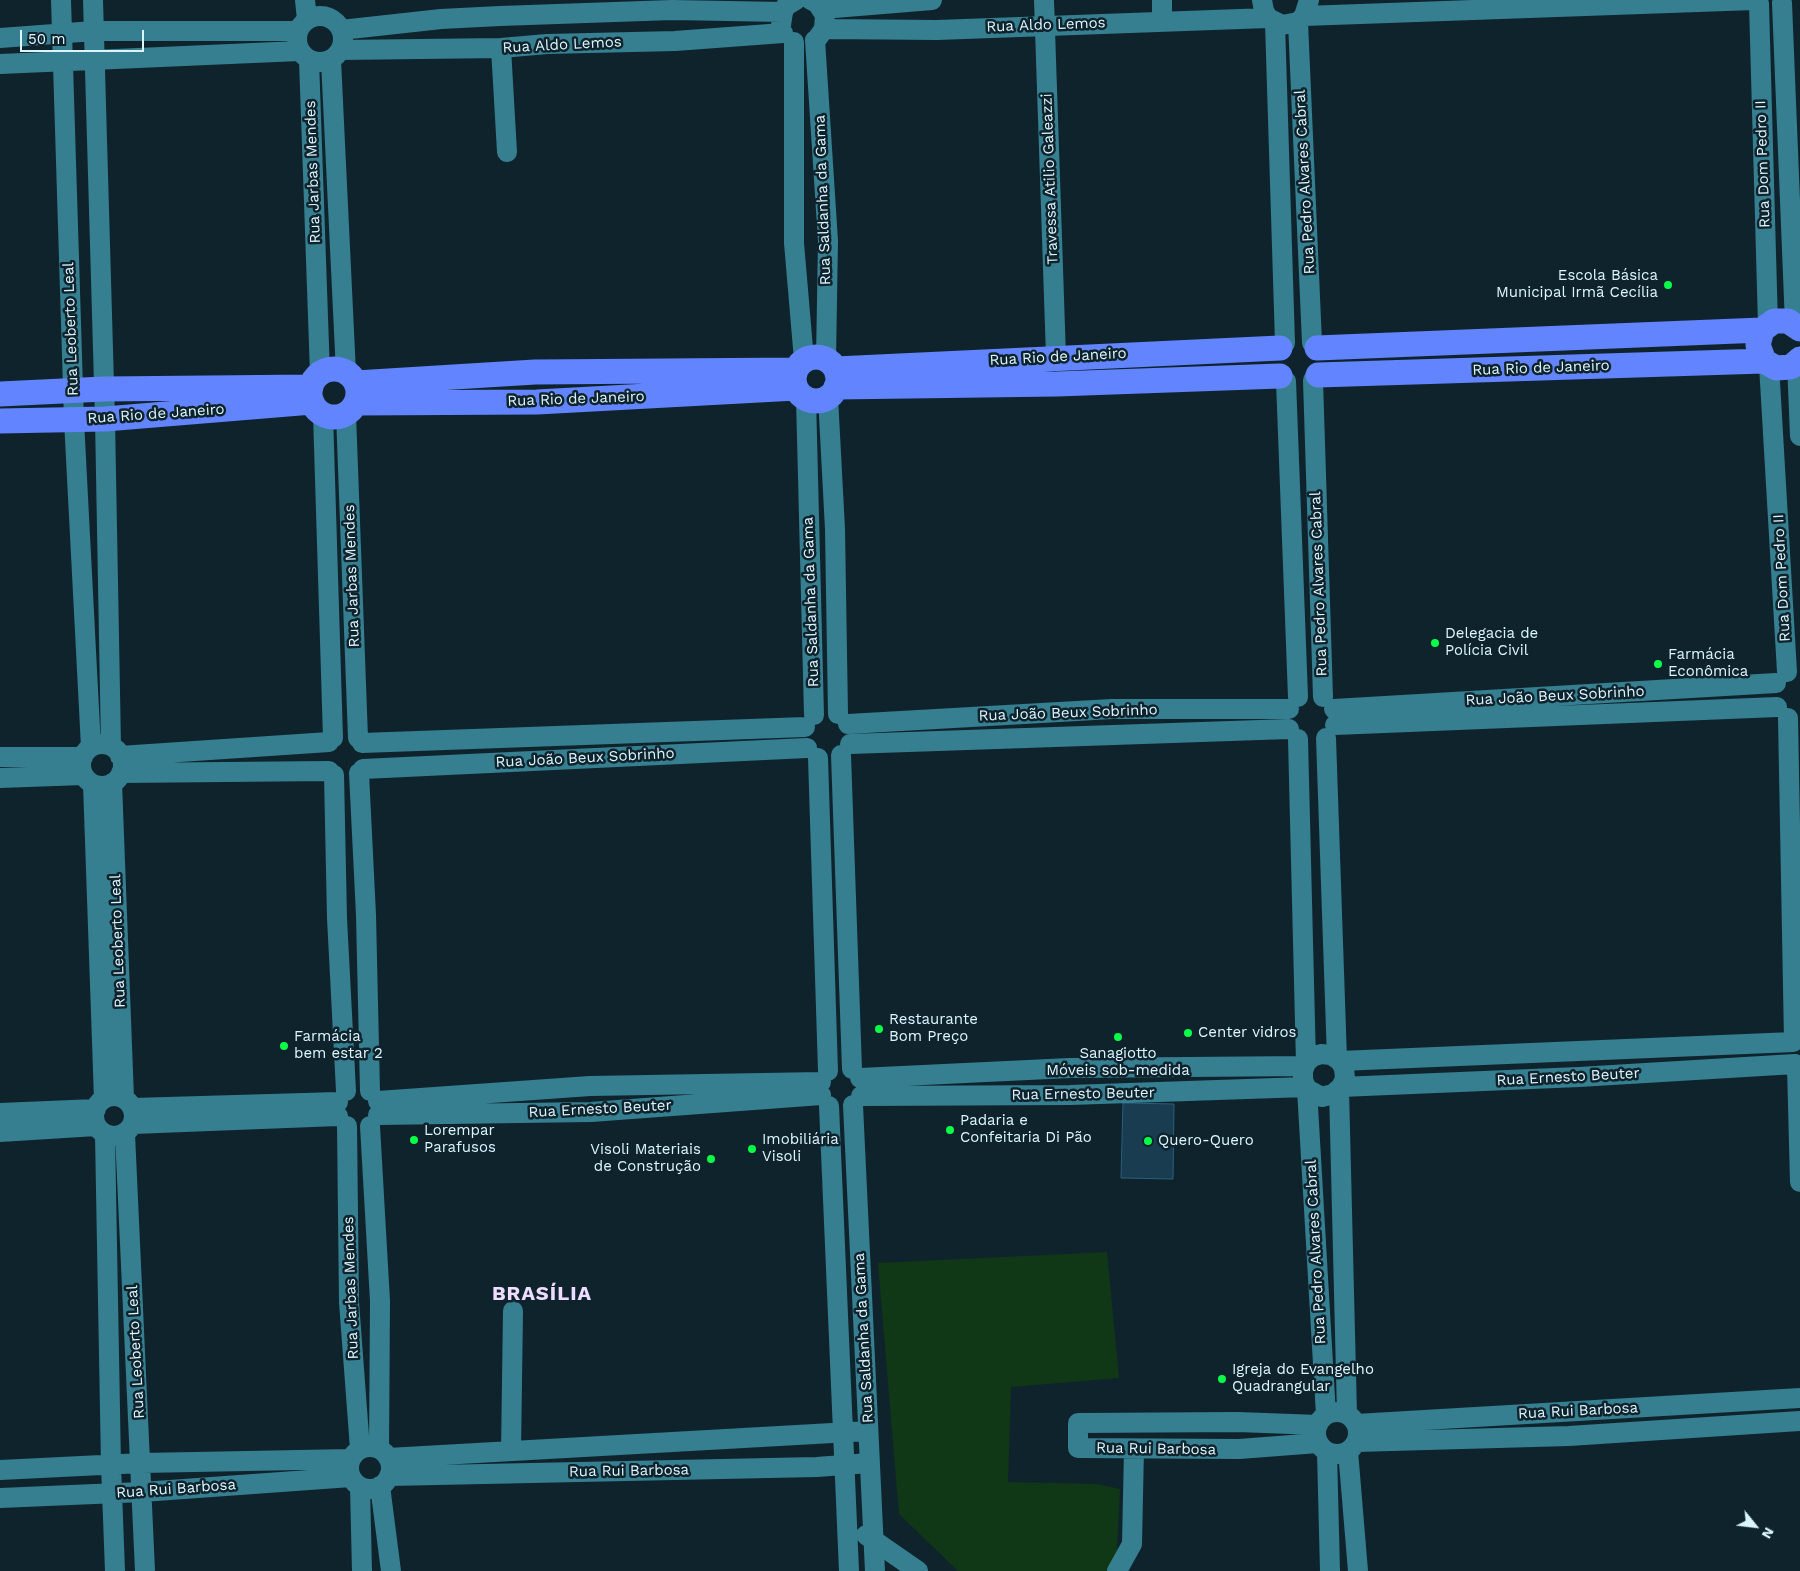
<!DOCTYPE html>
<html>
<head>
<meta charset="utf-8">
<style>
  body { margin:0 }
  #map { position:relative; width:1800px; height:1571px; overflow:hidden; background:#0f232d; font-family:"Work Sans",sans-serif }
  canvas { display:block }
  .north { position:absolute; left:1730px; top:1501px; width:50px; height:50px; -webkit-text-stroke:4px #0f232d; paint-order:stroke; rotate:119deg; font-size:14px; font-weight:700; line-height:20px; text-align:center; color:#dbf5ff }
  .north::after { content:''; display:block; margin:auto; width:18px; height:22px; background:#dbf5ff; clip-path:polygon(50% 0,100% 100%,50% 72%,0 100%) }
  .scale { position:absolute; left:20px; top:30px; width:124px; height:22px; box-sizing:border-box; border:2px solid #dbf5ff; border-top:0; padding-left:6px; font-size:15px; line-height:18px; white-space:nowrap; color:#dbf5ff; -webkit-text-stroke:4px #0f232d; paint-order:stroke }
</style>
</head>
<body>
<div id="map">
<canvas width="1800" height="1571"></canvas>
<div class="north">N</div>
<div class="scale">50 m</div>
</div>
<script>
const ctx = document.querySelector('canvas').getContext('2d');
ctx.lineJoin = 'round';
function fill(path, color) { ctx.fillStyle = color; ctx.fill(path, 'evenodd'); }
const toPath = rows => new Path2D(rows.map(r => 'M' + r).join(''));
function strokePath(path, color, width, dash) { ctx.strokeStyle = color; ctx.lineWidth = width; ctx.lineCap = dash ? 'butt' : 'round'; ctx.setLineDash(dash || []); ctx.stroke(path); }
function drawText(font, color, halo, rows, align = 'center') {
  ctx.font = font + ' "Work Sans",sans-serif'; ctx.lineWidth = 5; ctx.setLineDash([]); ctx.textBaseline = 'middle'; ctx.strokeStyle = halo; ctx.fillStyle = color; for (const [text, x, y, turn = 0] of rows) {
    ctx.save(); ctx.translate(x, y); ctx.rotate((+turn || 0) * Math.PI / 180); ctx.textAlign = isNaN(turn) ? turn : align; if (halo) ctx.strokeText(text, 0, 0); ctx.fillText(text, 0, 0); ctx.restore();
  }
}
const green = toPath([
  [1107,1252,1119,1378,1011,1387,1008,1482,1097,1484,1120,1489,1116,1567,1112,1571,958,1571,899,1514,878,1263]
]);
const building = toPath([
  [1123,1103,1174,1104,1173,1179,1121,1178,1123,1103]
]);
const minor = toPath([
  [61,0,74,420,91,747],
  [93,0,105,419,111,746],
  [305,0,307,20],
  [811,0,817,3,825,15,824,29,817,39],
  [1044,0,1056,357],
  [1162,0,1162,21],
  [1262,0,1264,11,1268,18,1282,25,1298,22,1304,16,1309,0],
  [1782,3,1795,324],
  [1759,4,1768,325],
  [822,9,932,0],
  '297 39a23 23 0 1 1 46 0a23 23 0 1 1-46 0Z',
  [1304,16,1754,0],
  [1298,22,1312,343],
  [1275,23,1285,343],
  [781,25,783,12,786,6,796,0],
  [824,29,937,30,1268,18],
  [341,30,441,19,500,16,672,10,783,12],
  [0,38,94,31,298,31],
  [815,40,828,241,826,359],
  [794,42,794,243,804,360],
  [501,48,507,152],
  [341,50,501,48,547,44,675,41,783,33],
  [309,60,320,374],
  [331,60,346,373],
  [0,64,299,51],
  [1797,363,1800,436],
  [1769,365,1787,672],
  [1313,380,1323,697],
  [1286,381,1298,697],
  [828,397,835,529,838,714],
  [806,398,814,715],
  [323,414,333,738],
  [346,414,358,738],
  [1334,709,1776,683],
  [1788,718,1794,1040],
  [848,724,1112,709,1289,709],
  [1335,725,1777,707],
  [1326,738,1337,1059],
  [1298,739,1306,1063,1303,1071,1303,1080,1307,1089,1322,1097,1333,1094,1341,1087,1345,1079,1344,1068,1340,1061,1331,1055,1321,1054,1312,1057,1306,1063],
  [362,743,805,727],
  [850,744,1289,729],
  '81 765a21 21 0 1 1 42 0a21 21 0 1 1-42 0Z',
  [841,755,852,1069],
  [120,756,329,742],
  [0,757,83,757],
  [818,758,828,1071],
  [363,769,807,748],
  [121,773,329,771],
  [359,773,366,915,370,1091],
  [334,775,337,918,346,1091],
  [0,778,83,775],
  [112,783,124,1098],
  [93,784,104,1099],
  [1340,1061,1793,1042],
  [1797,1067,1800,1182],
  [860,1078,1070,1068,1304,1066],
  [1341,1087,1579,1077,1795,1064],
  [1307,1089,1326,1415],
  [1339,1089,1347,1414],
  '94 1116a20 20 0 1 1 40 0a20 20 0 1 1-40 0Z',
  [861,1096,1070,1095,1306,1087],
  [378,1101,590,1086,821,1082],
  [853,1105,875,1571],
  [829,1106,849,1571],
  [133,1108,338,1102],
  [0,1113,96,1109],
  [378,1115,591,1112,821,1095],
  [133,1124,338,1116],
  [347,1126,349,1302,360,1449],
  [370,1126,380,1301,379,1449],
  [0,1132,96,1126],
  [125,1134,145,1571],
  [105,1135,111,1465,115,1571],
  '1316 1433a21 21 0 1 1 42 0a21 21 0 1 1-42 0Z',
  [1356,1424,1800,1398],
  [1318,1425,1238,1422,1078,1423,1078,1448,1239,1449,1318,1443],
  [1356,1442,1569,1436,1800,1421],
  '349 1468a21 21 0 1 1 42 0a21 21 0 1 1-42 0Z',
  [511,1451,513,1311],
  [1348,1451,1358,1571],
  [1327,1452,1330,1571],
  [388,1458,868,1431],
  [0,1470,142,1463,351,1459],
  [389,1476,817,1467,869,1463],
  [380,1486,391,1571],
  [360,1487,362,1571],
  [0,1498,142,1492,351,1477],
  [866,1535,918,1571],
  [1117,1571,1132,1544,1134,1449]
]);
const major = toPath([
  [1800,329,1788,321,1774,321,1762,330,1758,345,1764,361,1776,368,1791,367,1800,359],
  [1317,348,1762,330],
  '794 379a22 22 0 1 1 44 0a22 22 0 1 1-44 0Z',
  [836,369,1280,348],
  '310 393a24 24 0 1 1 48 0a24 24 0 1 1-48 0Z',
  [1318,375,1764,361],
  [356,383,535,372,796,370],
  [836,387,1057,384,1280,376],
  [0,394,104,389,311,387],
  [356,403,537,402,796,388],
  [0,421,105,419,312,402]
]);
const markers = [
  [1668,285,5,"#07ff47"],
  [1435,643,5,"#07ff47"],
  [1658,664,5,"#07ff47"],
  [879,1029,5,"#07ff47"],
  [1188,1033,5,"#07ff47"],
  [1118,1037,5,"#07ff47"],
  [284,1046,5,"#07ff47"],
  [950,1130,5,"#07ff47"],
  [414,1140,5,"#07ff47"],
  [1148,1141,5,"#07ff47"],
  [752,1149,5,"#07ff47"],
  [711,1159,5,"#07ff47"],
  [1222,1379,5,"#07ff47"]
];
const streetNames = [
  ["Rua Aldo Lemos",1046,25,-2],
  ["Rua Aldo Lemos",562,45,-3],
  ["Rua Dom Pedro II",1763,164,-92],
  ["Rua Jarbas Mendes",313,172,-92],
  ["Travessa Atilio Galeazzi",1050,179,-92],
  ["Rua Pedro Alvares Cabral",1305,182,-93],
  ["Rua Saldanha da Gama",823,200,-92],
  ["Rua Leoberto Leal",71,329,-92],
  ["Rua Rio de Janeiro",1058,357,-3],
  ["Rua Rio de Janeiro",1541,368,-2],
  ["Rua Rio de Janeiro",576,399,-2],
  ["Rua Rio de Janeiro",156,414,-4],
  ["Rua Jarbas Mendes",352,576,-92],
  ["Rua Dom Pedro II",1782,578,-93],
  ["Rua Pedro Alvares Cabral",1319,584,-92],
  ["Rua Saldanha da Gama",811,602,-92],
  ["Rua João Beux Sobrinho",1555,696,-3],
  ["Rua João Beux Sobrinho",1068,713,-2],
  ["Rua João Beux Sobrinho",585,758,-3],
  ["Rua Leoberto Leal",118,941,-92],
  ["Rua Ernesto Beuter",1568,1077,-3],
  ["Rua Ernesto Beuter",1083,1094,-1],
  ["Rua Ernesto Beuter",600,1109,-3],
  ["Rua Pedro Alvares Cabral",1316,1252,-93],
  ["Rua Jarbas Mendes",351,1288,-92],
  ["Rua Saldanha da Gama",864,1338,-93],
  ["Rua Leoberto Leal",136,1352,-93],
  ["Rua Rui Barbosa",1578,1411,-3],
  ["Rua Rui Barbosa",1156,1449,1],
  ["Rua Rui Barbosa",629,1471,-1],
  ["Rua Rui Barbosa",176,1489,-4]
];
const poiNames = [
  ["Escola Básica",1658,276,"right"],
  ["Municipal Irmã Cecília",1658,293,"right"],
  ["Delegacia de",1445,634],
  ["Polícia Civil",1445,651],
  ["Farmácia",1668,655],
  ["Econômica",1668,672],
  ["Restaurante",889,1020],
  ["Bom Preço",889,1037],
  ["Center vidros",1198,1033],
  ["Farmácia",294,1037],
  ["bem estar 2",294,1054],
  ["Sanagiotto",1118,1054,"center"],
  ["Móveis sob-medida",1118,1071,"center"],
  ["Padaria e",960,1121],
  ["Confeitaria Di Pão",960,1138],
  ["Lorempar",424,1131],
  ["Parafusos",424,1148],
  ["Imobiliária",762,1140],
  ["Visoli",762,1157],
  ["Quero-Quero",1158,1141],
  ["Visoli Materiais",701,1150,"right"],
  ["de Construção",701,1167,"right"],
  ["Igreja do Evangelho",1232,1370],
  ["Quadrangular",1232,1387]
];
const districtNames = [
  ["BRASÍLIA",542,1294]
];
fill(green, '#113816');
fill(building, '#193c50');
strokePath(building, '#29607e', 1);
strokePath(minor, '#367f90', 20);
strokePath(major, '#6284ff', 25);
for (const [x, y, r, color] of markers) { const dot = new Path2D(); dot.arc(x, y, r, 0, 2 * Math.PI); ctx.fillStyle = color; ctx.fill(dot); strokePath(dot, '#0f232d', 2); }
drawText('15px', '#dbf5ff', '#0f232d', streetNames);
drawText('15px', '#dbf5ff', '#0f232d', poiNames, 'left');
ctx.letterSpacing = '1px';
drawText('bold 20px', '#efddff', '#0f232d', districtNames);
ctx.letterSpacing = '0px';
</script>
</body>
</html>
